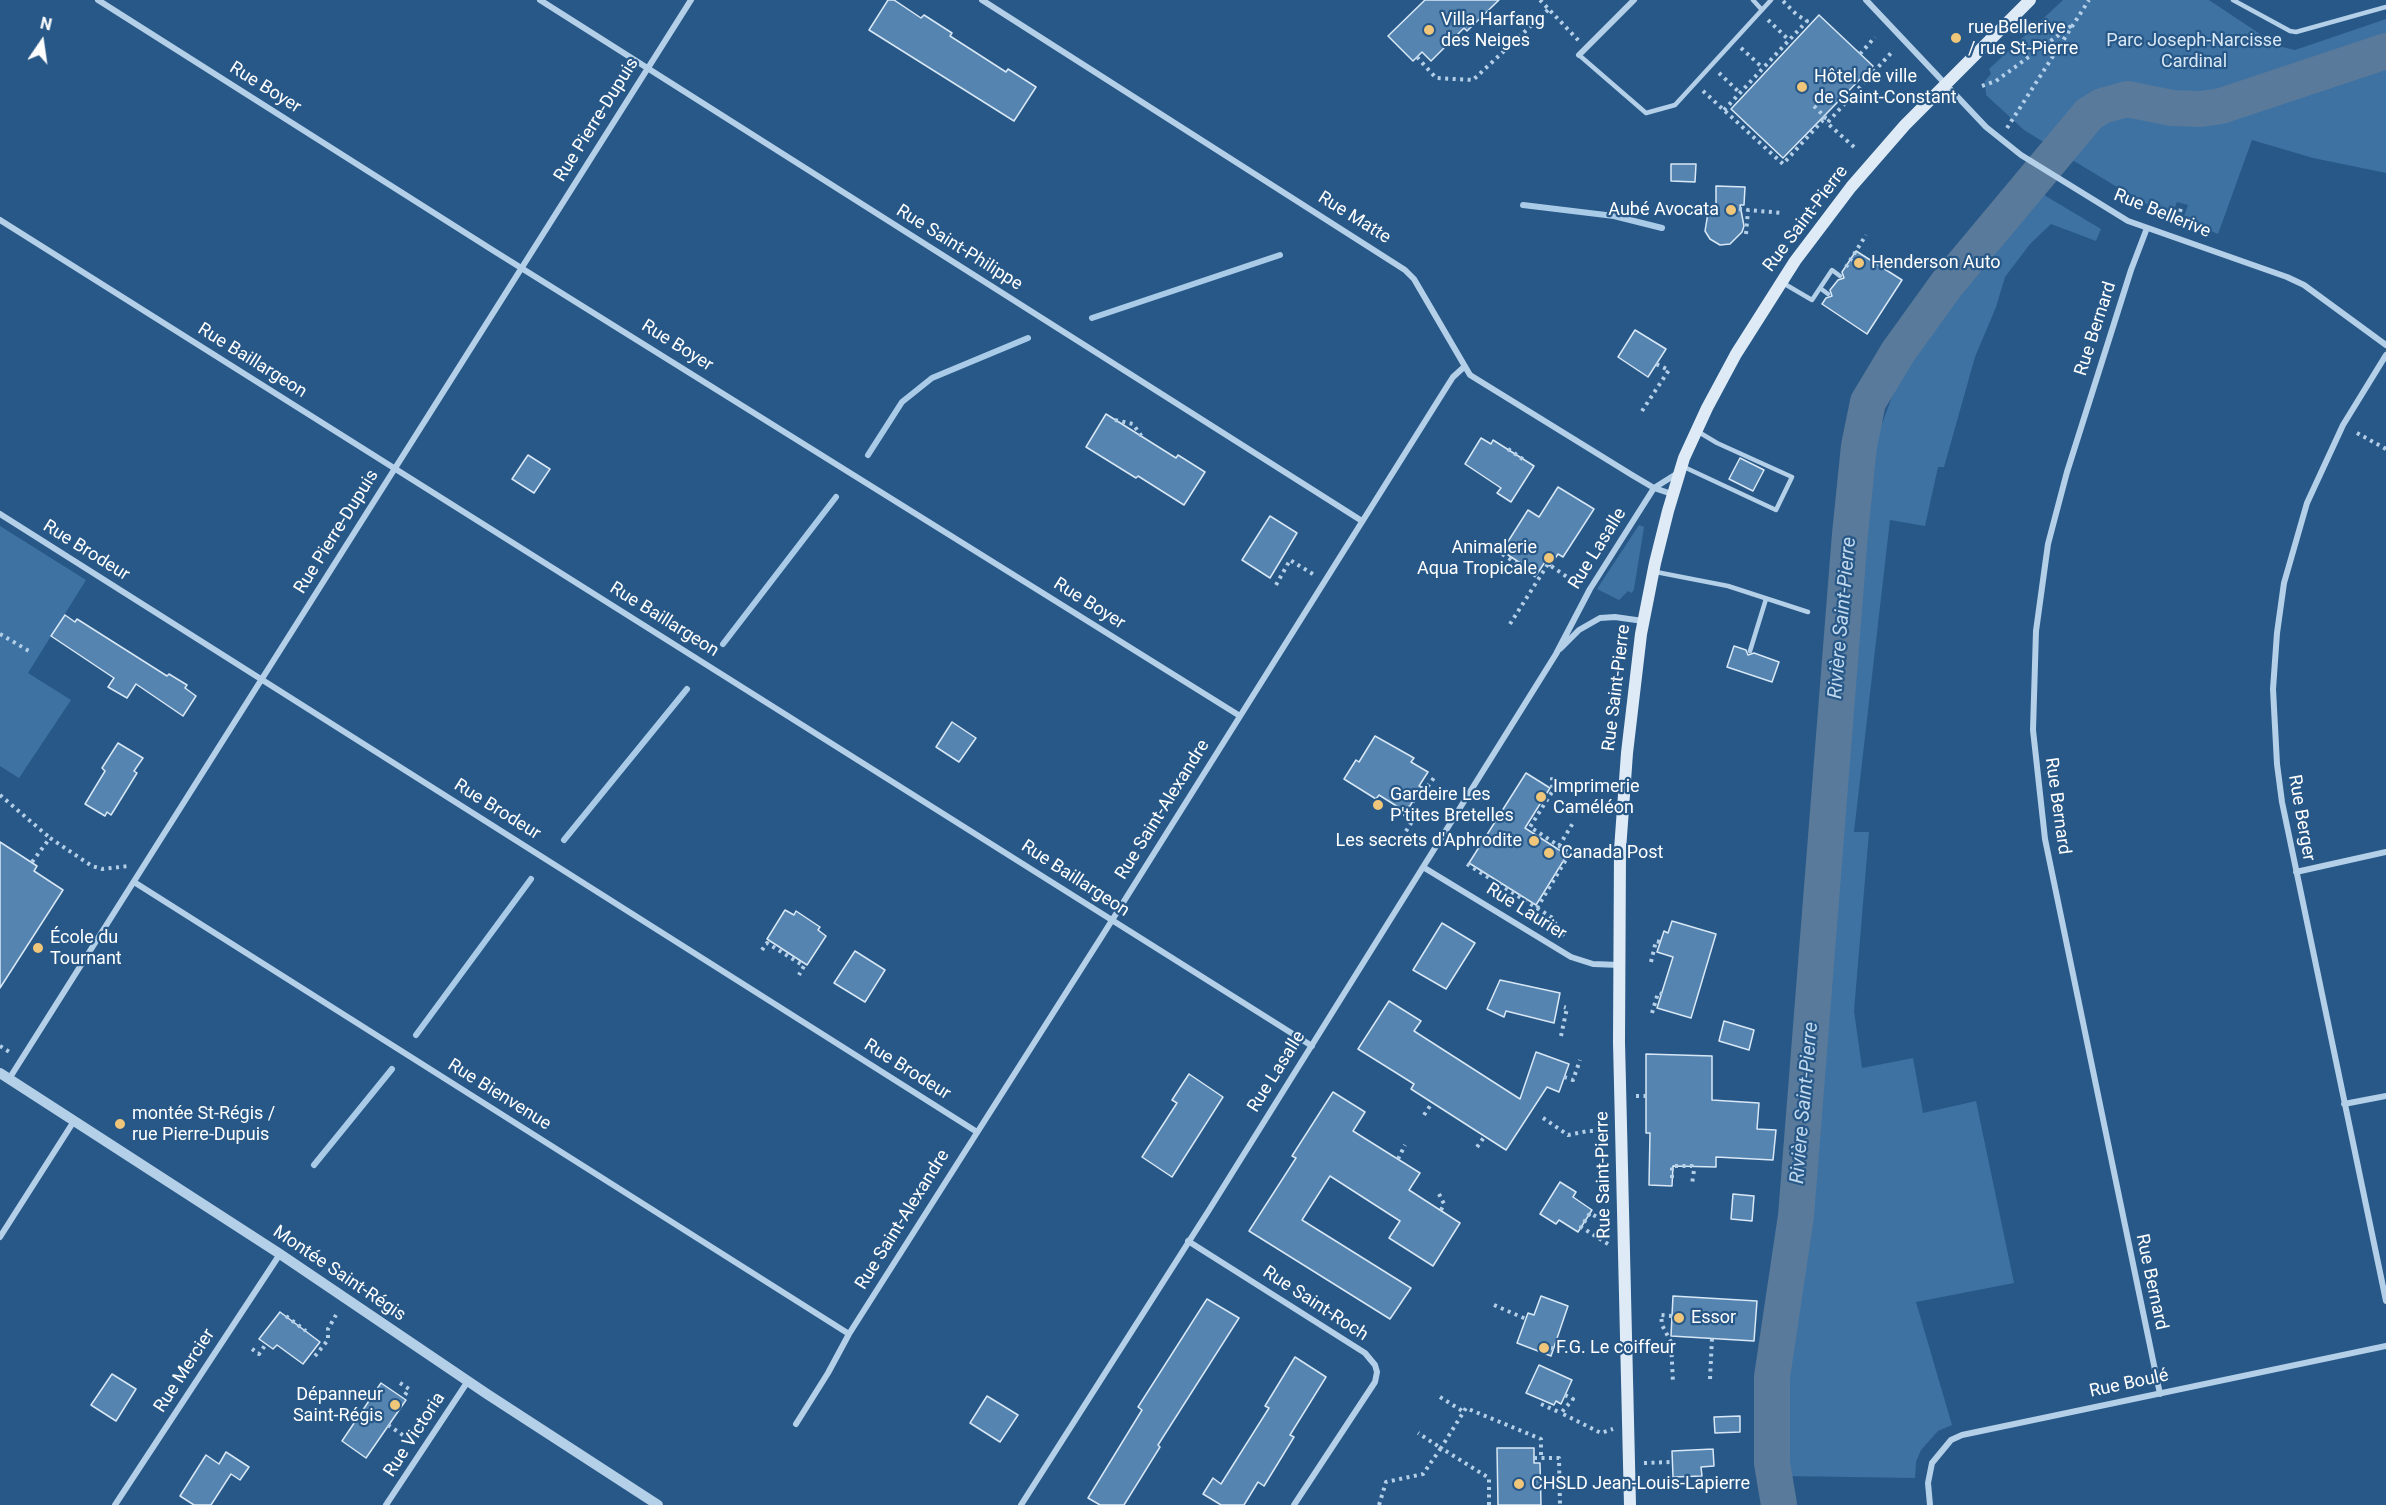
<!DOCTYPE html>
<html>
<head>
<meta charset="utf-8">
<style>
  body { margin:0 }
  #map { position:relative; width:2386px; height:1505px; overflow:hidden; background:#285887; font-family:Roboto,sans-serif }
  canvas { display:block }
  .north { position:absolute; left:12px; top:12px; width:60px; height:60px; -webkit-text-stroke:4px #285887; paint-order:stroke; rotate:13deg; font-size:16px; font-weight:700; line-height:24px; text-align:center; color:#fff }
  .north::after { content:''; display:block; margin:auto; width:21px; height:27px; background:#fff; clip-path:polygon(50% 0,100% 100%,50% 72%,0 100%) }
</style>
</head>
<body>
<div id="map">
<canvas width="2386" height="1505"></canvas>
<div class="north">N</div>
</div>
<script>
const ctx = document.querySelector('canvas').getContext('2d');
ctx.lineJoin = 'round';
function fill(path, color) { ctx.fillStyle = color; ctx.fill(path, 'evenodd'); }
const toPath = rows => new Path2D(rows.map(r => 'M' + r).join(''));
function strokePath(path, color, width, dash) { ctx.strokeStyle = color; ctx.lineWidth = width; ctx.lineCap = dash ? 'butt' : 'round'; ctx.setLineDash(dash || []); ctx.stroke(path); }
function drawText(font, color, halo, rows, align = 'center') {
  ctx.font = font + ' Roboto,sans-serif'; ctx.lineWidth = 4.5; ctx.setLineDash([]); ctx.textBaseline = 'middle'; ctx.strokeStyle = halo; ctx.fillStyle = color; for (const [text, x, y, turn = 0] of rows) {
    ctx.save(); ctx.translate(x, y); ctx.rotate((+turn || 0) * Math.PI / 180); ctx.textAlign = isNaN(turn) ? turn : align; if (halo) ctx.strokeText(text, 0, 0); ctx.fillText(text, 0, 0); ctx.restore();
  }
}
const green = toPath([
  [2063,0,2209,0,2278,46,2295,50,2386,19,2386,41,2196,106,2164,96,2128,90,2100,98,2081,110,2050,146,2024,130,1986,95,1985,81,1991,74,1989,69],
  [2386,61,2386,173,2313,158,2252,140,2218,234,2183,219,2188,205,2177,202,2172,215,2152,205,2133,201,2122,190,2064,155,2079,135,2106,117,2130,109,2218,118,2258,99,2295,96],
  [2039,192,2101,229,2096,241,2051,224,2030,244,2005,277,1996,307,1975,357,1944,467,1938,467,1925,526,1890,520,1854,832,1869,832,1854,1011,1862,1068,1913,1058,1923,1113,1976,1101,2014,1283,1916,1302,1952,1425,1938,1431,1921,1450,1916,1462,1915,1478,1783,1476,1788,1377,1824,1074,1865,523,1874,445,1904,365,1972,275],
  [1639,525,1644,527,1634,589,1632,593,1628,591,1619,600,1597,589],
  [0,526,86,580,28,673,71,700,19,778,0,766]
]);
const stream = toPath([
  [1523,205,1614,216,1662,228],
  [1092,318,1280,255],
  [868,455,902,402,932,378,1028,338],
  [723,644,836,497],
  [564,840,687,689],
  [416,1035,531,879],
  [314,1165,392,1069]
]);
const river = toPath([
  [1779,1505,1772,1463,1772,1377,1796,1216,1850,534,1859,446,1868,402,1898,352,1947,284,2089,114,2102,106,2127,99,2172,108,2201,109,2221,106,2386,51]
]);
const building = toPath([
  [888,0,894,0,921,18,924,15,952,33,950,36,1006,72,1008,69,1036,87,1014,121,869,30,888,0],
  [1425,0,1499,0,1467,31,1464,28,1431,61,1422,52,1413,61,1388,36,1425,0],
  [1819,15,1873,66,1783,158,1731,109,1819,15],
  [1671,164,1696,164,1695,182,1671,181,1671,164],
  [1716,186,1745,187,1744,205,1740,205,1744,226,1742,232,1730,244,1720,245,1710,239,1705,231,1708,213,1716,208,1716,186],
  [1856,251,1902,280,1867,334,1822,304,1826,298,1832,296,1830,290,1838,280,1844,278,1842,272,1856,251],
  [1635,330,1666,349,1648,377,1618,357,1635,330],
  [1106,414,1176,458,1178,455,1205,472,1184,505,1138,476,1136,478,1086,447,1106,414],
  [1481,438,1491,444,1493,440,1534,466,1511,502,1497,493,1501,488,1465,464,1481,438],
  [528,455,550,469,534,493,512,479,528,455],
  [1740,458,1764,470,1753,491,1729,479,1740,458],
  [1558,487,1594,509,1563,557,1558,554,1550,566,1545,562,1537,574,1502,551,1528,510,1539,517,1558,487],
  [1270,516,1297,533,1270,578,1242,560,1270,516],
  [65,615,75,622,77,619,167,676,169,674,187,685,185,688,196,696,183,716,136,684,127,698,108,687,114,678,51,636,65,615],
  [1734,646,1746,650,1748,655,1754,653,1779,662,1772,682,1727,667,1734,646],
  [952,722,976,738,959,762,936,747,952,722],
  [1375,736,1414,758,1411,762,1428,772,1419,786,1422,787,1406,812,1379,795,1376,799,1344,779,1356,760,1359,762,1375,736],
  [118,743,143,758,134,771,137,773,111,815,107,812,105,816,85,804,105,771,102,768,118,743],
  [1526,773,1550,788,1525,828,1567,855,1536,905,1469,863,1526,773],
  [0,842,37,866,34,871,63,890,0,988,0,842],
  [785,910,794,915,796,911,820,927,818,930,826,936,807,965,767,939,785,910],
  [1672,921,1716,934,1691,1018,1657,1008,1673,957,1657,952,1664,931,1668,933,1672,921],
  [1442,923,1475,943,1446,989,1413,970,1442,923],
  [855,951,885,970,865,1002,834,983,855,951],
  [1500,980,1560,993,1554,1023,1506,1011,1504,1017,1487,1009,1500,980],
  [1389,1001,1421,1021,1414,1031,1520,1099,1536,1052,1569,1064,1559,1092,1547,1087,1506,1150,1411,1089,1414,1084,1358,1049,1389,1001],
  [1724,1021,1754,1030,1749,1050,1719,1041,1724,1021],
  [1646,1054,1712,1056,1712,1100,1759,1103,1757,1129,1776,1130,1773,1160,1716,1157,1716,1167,1673,1166,1672,1186,1649,1185,1650,1133,1646,1133,1646,1054],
  [1189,1074,1223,1097,1172,1177,1142,1157,1177,1103,1172,1100,1189,1074],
  [1333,1092,1365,1112,1353,1131,1420,1173,1409,1190,1460,1223,1433,1266,1389,1238,1400,1221,1330,1176,1302,1220,1411,1288,1390,1319,1249,1231,1296,1158,1292,1156,1333,1092],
  [1560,1182,1576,1192,1573,1197,1592,1210,1578,1232,1559,1220,1556,1224,1540,1214,1560,1182],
  [1733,1194,1754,1196,1752,1221,1731,1219,1733,1194],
  [1541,1296,1568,1306,1551,1356,1517,1343,1528,1313,1534,1315,1541,1296],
  [1673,1296,1757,1301,1754,1341,1671,1336,1673,1296],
  [1207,1299,1239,1318,1158,1445,1160,1447,1124,1505,1100,1505,1088,1498,1142,1410,1138,1407,1207,1299],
  [280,1312,320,1342,303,1364,277,1345,273,1349,259,1339,280,1312],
  [1295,1357,1326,1377,1290,1435,1294,1437,1264,1486,1258,1482,1244,1505,1221,1505,1203,1494,1213,1478,1221,1484,1269,1408,1265,1406,1295,1357],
  [1539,1365,1572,1380,1561,1404,1556,1401,1554,1405,1526,1393,1539,1365],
  [112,1374,136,1389,116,1421,91,1405,112,1374],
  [381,1383,406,1400,366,1458,342,1441,381,1383],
  [987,1396,1018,1415,1000,1442,970,1423,987,1396],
  [1740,1416,1740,1432,1715,1433,1714,1417,1740,1416],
  [1497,1448,1534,1448,1534,1463,1540,1463,1541,1505,1498,1505,1497,1448],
  [1713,1449,1714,1466,1701,1467,1702,1476,1673,1477,1672,1451,1713,1449],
  [226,1452,249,1467,240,1480,231,1474,211,1505,194,1505,180,1496,206,1455,219,1464,226,1452]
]);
const path = toPath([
  [1540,0,1579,41],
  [1768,20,1789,40],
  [1741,48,1763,68],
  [1860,54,1875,37],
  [1417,57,1436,78,1473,80,1549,9],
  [1719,73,1740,93],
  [1982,86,1996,81,2071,26],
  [1703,91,1783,164,1823,120,1827,123],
  [1814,106,1825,117,1823,120],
  [1724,110,1807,21,1797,15,1782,0],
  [2007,128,2089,0],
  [1854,147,1827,123,1891,53],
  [1739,209,1748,210],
  [2178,219,2181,208],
  [1746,234,1748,210,1783,213],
  [1846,267,1866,235],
  [1642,411,1669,370,1656,364],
  [1115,420,1133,424,1142,437],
  [2357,433,2386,449],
  [1508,449,1524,460],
  [1496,550,1539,578],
  [1276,585,1290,560,1316,576],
  [1510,624,1548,564,1576,583],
  [0,634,29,651],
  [0,795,50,838],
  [1398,844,1413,820,1405,815,1420,790,1428,786,1436,775],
  [1559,846,1573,823],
  [32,862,50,838,92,866,102,869,129,866],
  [1467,864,1537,908,1570,853,1530,827,1552,792,1552,773],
  [1537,908,1551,917,1564,936],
  [762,950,767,943,804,966,799,975],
  [1651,962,1656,941,1660,942],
  [1652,1013,1658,993,1662,994],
  [1561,1036,1567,1008,1564,1007],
  [0,1046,11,1053],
  [1564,1077,1573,1080,1580,1060],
  [1636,1096,1650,1096],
  [1424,1115,1432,1103],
  [1543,1118,1568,1135,1588,1131,1606,1131],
  [1477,1147,1485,1136],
  [1398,1159,1405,1145],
  [1672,1178,1672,1166,1692,1166,1694,1170,1692,1184],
  [1439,1194,1444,1204,1441,1210],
  [1608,1244,1581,1227,1590,1213,1609,1224],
  [1494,1305,1526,1319],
  [286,1316,306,1331],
  [1672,1316,1661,1315,1662,1325,1671,1342,1673,1383],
  [1559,1345,1565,1348],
  [1551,1348,1557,1350,1560,1340,1557,1339],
  [252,1349,259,1354,266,1344],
  [315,1356,328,1340,328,1329,336,1315],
  [1710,1379,1712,1338],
  [400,1383,409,1389,403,1398],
  [1565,1395,1573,1399,1561,1413,1601,1433,1613,1429],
  [1440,1397,1464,1412],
  [1541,1404,1561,1413],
  [388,1425,410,1440],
  [1534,1458,1559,1458,1560,1505],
  [1644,1463,1672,1462],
  [1379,1505,1386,1482,1423,1474,1441,1448,1418,1433],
  [1489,1505,1489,1478,1441,1448,1466,1408,1541,1439,1541,1458]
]);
const service = toPath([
  [1753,0,1762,10],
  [2233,0,2290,31,2296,32,2386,7],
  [1579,55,1646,113,1675,105,1771,0],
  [1783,283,1812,300,1820,288],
  [1828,294,1820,288,1832,270,1840,276],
  [1684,467,1776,510,1792,477,1717,443,1697,431],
  [1656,572,1728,586,1808,612],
  [1750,651,1766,599]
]);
const minor = toPath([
  [98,0,494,251,1240,716],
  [540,0,1362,521],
  [982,0,1405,270,1414,279,1470,375,1632,475,1654,488,1672,494],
  [1866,0,1986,127,2021,155,2128,221,2287,277,2304,285,2386,345],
  [1579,55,1634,0],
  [0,220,1312,1046],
  [2147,228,2131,270,2067,472,2048,544,2036,631,2033,730,2045,839,2160,1394],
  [2386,355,2343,425,2307,503,2284,583,2277,633,2273,689,2277,764,2282,802,2386,1301],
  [0,514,977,1132],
  [1560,649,1579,630,1600,618,1615,617,1643,621],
  [1423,867,1571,957,1593,964,1619,965],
  [2296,872,2386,852],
  [134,882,849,1334],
  [9,1079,691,0],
  [2344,1104,2386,1096],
  [0,1237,74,1121],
  [1188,1241,1365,1353,1375,1365,1377,1372,1375,1382,1294,1505],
  [796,1424,828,1373,849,1334,1104,933,1446,388,1453,377,1464,367],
  [115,1505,280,1254],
  [386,1505,468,1381],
  [1021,1505,1209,1210,1556,654,1590,589,1654,488,1678,473],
  [1930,1505,1928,1483,1932,1463,1951,1440,1962,1435,2386,1346]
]);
const tertiary = toPath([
  [0,1073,280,1254,487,1394,658,1505]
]);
const secondary = toPath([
  [1630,1505,1619,1042,1620,850,1627,753,1641,634,1655,563,1668,511,1684,458,1707,408,1736,354,1795,261,1851,187,1905,125,2030,0]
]);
const markers = [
  [1429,30,6,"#f0c67a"],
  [1956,38,6,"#f0c67a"],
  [1802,87,6,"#f0c67a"],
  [1731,210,6,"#f0c67a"],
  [1859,263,6,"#f0c67a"],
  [1549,558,6,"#f0c67a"],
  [1541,797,6,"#f0c67a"],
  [1378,805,6,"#f0c67a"],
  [1534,841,6,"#f0c67a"],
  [1549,853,6,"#f0c67a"],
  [38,948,6,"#f0c67a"],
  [120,1124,6,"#f0c67a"],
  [1679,1318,6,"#f0c67a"],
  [1544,1348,6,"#f0c67a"],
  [395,1405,6,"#f0c67a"],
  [1519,1484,6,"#f0c67a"]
];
const poiNames = [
  ["Villa Harfang",1441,20],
  ["des Neiges",1441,41],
  ["rue Bellerive",1968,28],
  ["/ rue St-Pierre",1968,49],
  ["Hôtel de ville",1814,77],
  ["de Saint-Constant",1814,98],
  ["Aubé Avocata",1719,210,"right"],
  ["Henderson Auto",1871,263],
  ["Animalerie",1537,548,"right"],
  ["Aqua Tropicale",1537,569,"right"],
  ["Imprimerie",1553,787],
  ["Caméléon",1553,808],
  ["Gardeire Les",1390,795],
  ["P'tites Bretelles",1390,816],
  ["Les secrets d'Aphrodite",1522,841,"right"],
  ["Canada Post",1561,853],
  ["École du",50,938],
  ["Tournant",50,959],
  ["montée St-Régis /",132,1114],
  ["rue Pierre-Dupuis",132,1135],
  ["Essor",1691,1318],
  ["F.G. Le coiffeur",1556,1348],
  ["Dépanneur",383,1395,"right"],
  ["Saint-Régis",383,1416,"right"],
  ["CHSLD Jean-Louis-Lapierre",1531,1484]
];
const parkNames = [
  ["Parc Joseph-Narcisse",2194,41],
  ["Cardinal",2194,62]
];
const streetNames = [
  ["Rue Boyer",265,88,32],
  ["Rue Pierre-Dupuis",597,120,-58],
  ["Rue Bellerive",2162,214,22],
  ["Rue Matte",1354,218,32],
  ["Rue Saint-Pierre",1806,219,-53],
  ["Rue Saint-Philippe",959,248,32],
  ["Rue Bernard",2096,329,-72],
  ["Rue Boyer",677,346,32],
  ["Rue Baillargeon",252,361,32],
  ["Rue Pierre-Dupuis",337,532,-58],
  ["Rue Lasalle",1598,549,-58],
  ["Rue Brodeur",86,551,32],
  ["Rue Boyer",1089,604,32],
  ["Rue Baillargeon",664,620,32],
  ["Rue Saint-Pierre",1617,688,-83],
  ["Rue Bernard",2057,806,82],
  ["Rue Brodeur",497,810,32],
  ["Rue Saint-Alexandre",1163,810,-58],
  ["Rue Berger",2301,818,80],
  ["Rue Baillargeon",1075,879,33],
  ["Rue Laurier",1526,912,32],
  ["Rue Brodeur",907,1070,32],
  ["Rue Lasalle",1277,1072,-58],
  ["Rue Bienvenue",499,1095,32],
  ["Rue Saint-Pierre",1604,1175,-91],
  ["Rue Saint-Alexandre",903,1220,-58],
  ["Montée Saint-Régis",339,1274,34],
  ["Rue Bernard",2151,1282,78],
  ["Rue Saint-Roch",1315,1304,33],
  ["Rue Mercier",185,1371,-57],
  ["Rue Boulé",2129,1384,-12],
  ["Rue Victoria",415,1435,-57]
];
const waterNames = [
  ["Rivière Saint-Pierre",1843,618,-85],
  ["Rivière Saint-Pierre",1805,1103,-85]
];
fill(green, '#3d72a3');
strokePath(stream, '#a9cbe8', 6);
strokePath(river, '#597a9a', 36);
fill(building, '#5584b0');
strokePath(building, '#d8e8f6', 1.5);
strokePath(path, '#b4cfe8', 4, [3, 4.5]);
strokePath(service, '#b4cfe8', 4.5);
strokePath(minor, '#b4cfe8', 6);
strokePath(tertiary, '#b4cfe8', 10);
strokePath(secondary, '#deebf7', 12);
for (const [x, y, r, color] of markers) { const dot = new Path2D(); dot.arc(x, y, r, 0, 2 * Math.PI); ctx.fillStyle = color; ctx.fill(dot); strokePath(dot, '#285887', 2); }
drawText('18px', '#fff', '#285887', poiNames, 'left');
drawText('18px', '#d8e8f6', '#285887', parkNames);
drawText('18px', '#fff', '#285887', streetNames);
drawText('italic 20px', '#c0d9ef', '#285887', waterNames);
</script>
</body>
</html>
